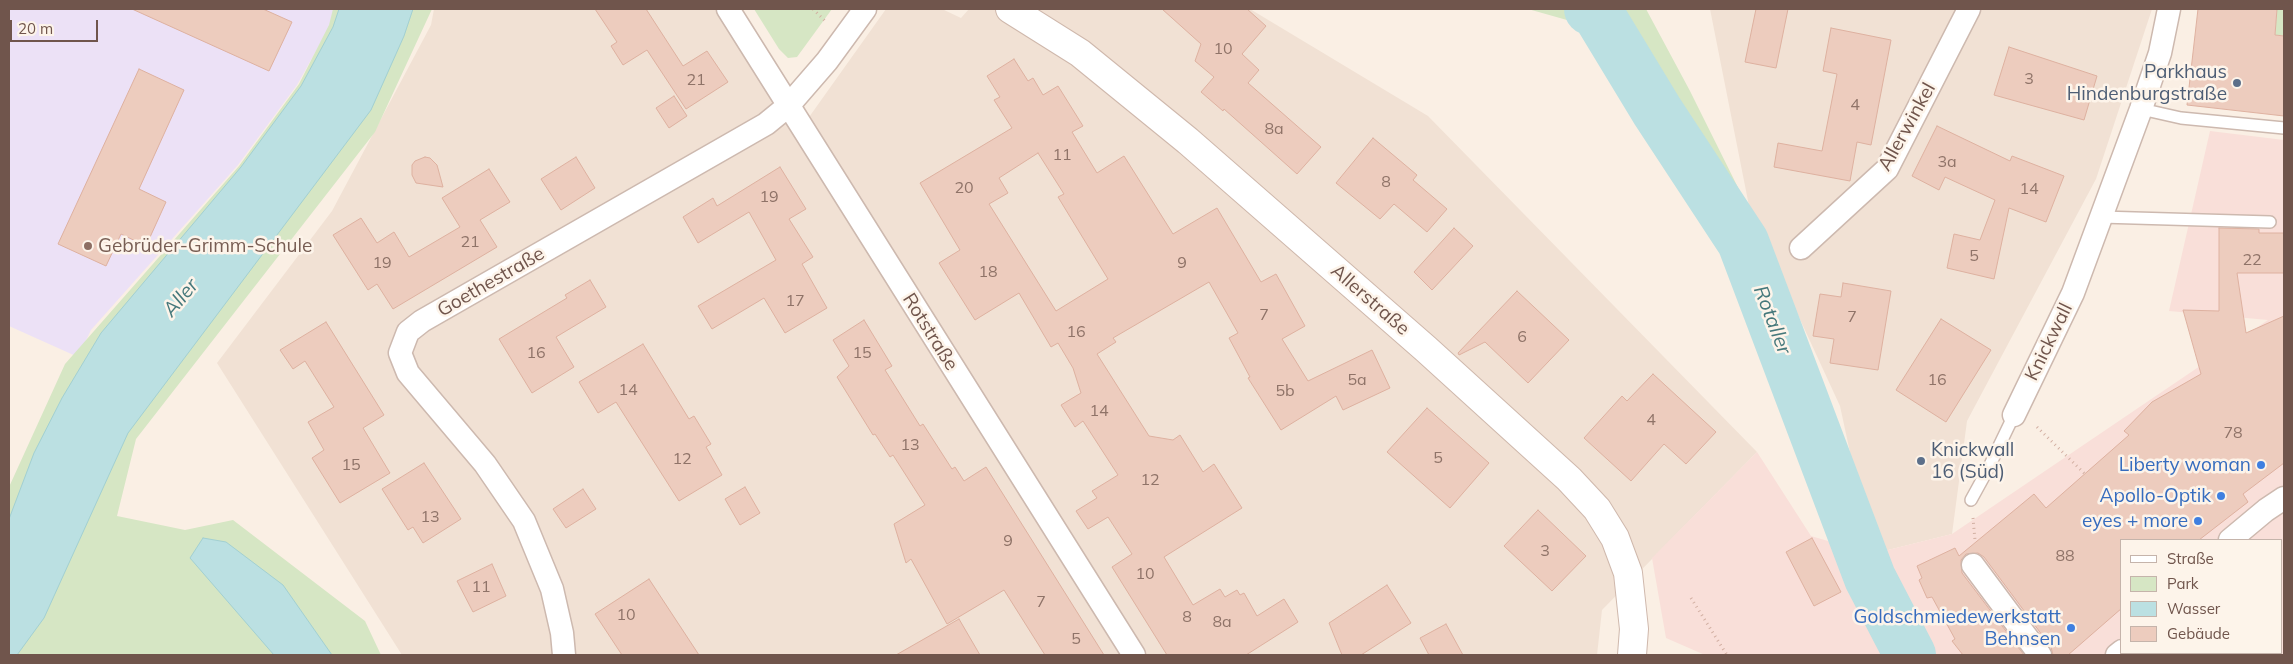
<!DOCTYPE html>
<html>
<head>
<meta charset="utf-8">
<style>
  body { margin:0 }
  #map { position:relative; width:2293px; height:664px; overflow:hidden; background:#faefe4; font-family:Mulish,sans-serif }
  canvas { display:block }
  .frame { position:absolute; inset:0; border:10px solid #70554c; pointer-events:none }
  .legend { position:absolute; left:2120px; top:539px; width:162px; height:115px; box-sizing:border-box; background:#fdf4ea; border:1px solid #c5b4ab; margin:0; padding:6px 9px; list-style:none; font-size:15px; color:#70554c }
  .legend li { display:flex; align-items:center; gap:10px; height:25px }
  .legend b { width:25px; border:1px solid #c5b4ab }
  .scale { position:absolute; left:10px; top:20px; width:88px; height:22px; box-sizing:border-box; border:2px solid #70554c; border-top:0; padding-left:6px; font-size:15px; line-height:18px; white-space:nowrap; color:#70554c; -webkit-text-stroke:4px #fdf4ea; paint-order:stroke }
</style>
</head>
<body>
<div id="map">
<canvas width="2293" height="664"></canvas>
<div class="frame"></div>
<ul class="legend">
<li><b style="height:6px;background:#fff"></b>Straße</li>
<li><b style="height:14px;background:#d6e6c4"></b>Park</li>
<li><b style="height:14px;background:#bbe0e2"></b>Wasser</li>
<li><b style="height:14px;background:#edccbe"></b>Gebäude</li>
</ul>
<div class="scale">20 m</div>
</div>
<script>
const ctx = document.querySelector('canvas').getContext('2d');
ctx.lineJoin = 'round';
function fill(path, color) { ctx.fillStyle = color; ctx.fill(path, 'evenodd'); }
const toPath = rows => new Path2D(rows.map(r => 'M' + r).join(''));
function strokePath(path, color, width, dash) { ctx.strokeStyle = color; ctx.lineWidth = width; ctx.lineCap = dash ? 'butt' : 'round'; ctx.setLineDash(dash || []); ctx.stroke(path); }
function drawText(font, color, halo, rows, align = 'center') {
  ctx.font = font + ' Mulish,sans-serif'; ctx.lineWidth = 5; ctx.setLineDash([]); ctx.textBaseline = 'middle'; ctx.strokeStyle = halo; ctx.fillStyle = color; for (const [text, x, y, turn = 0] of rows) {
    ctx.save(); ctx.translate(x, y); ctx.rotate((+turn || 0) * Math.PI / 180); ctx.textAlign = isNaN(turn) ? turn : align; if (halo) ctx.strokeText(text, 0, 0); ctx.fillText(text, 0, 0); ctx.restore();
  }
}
const residential = toPath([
  [434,9,723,9,802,127,886,9,942,9,961,18,969,9,1250,9,1428,116,1757,452,1602,610,1597,655,402,655,217,363,332,211,431,25],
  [1710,9,2152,9,2096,179,1967,421,1952,534,1872,554,1840,406,1750,211]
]);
const commercial = toPath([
  [2210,131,2284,140,2284,655,1705,655,1666,638,1652,558,1757,452,1811,536,1872,554,1952,534,2268,320,2169,311],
  [2122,540,2282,540,2282,653,2122,653]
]);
const education = toPath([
  [9,9,335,9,330,26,297,85,238,165,91,330,78,357,9,326]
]);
const green = toPath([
  [333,9,432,9,375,132,136,439,117,516,185,530,233,520,365,621,381,655,9,655,9,487,65,364,239,166,299,84,329,25],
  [754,9,832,9,797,57,788,58,779,49],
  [1528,9,1646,9,1690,91,1778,268,1846,452,1886,584,1928,655,1887,655,1856,597,1733,276,1613,63,1574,22],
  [2277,9,2284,9,2284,36,2275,35]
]);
const water = toPath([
  [339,9,413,9,404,36,371,110,128,433,44,618,17,655,9,655,9,519,34,453,62,398,101,333,241,167,301,86,333,27,339,9],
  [203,538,226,542,283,585,332,655,274,655,190,558,203,538]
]);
const river = toPath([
  [1590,9,1597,12,1657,111,1743,242,1870,578,1910,655]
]);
const building = toPath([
  [132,9,263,9,292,22,269,71,132,9],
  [595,9,646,9,683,66,707,51,728,82,686,109,647,50,623,65,611,46,617,42,595,9],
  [1162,9,1247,9,1266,26,1242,54,1259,70,1248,83,1321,147,1297,174,1224,109,1223,111,1201,92,1214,77,1195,61,1201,44,1162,9],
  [1756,9,1788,9,1776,68,1745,62,1756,9],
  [2198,9,2277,9,2275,35,2284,36,2284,116,2187,105,2198,9],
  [1831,28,1891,40,1871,145,1857,142,1850,181,1774,167,1778,143,1822,151,1837,74,1823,71,1831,28],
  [2009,47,2097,76,2084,120,1994,95,2009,47],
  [1014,59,1028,81,1033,78,1043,95,1058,86,1083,126,1072,132,1097,173,1124,156,1173,234,1217,208,1261,282,1276,274,1305,326,1282,339,1308,381,1372,350,1390,388,1343,410,1336,396,1281,430,1248,378,1250,377,1229,338,1238,333,1209,282,1113,338,1116,342,1097,354,1149,436,1173,440,1180,435,1203,472,1214,464,1242,508,1164,557,1193,605,1220,589,1225,597,1237,590,1240,595,1244,593,1257,616,1284,599,1298,622,1246,655,1167,655,1112,567,1132,554,1108,517,1088,529,1076,511,1097,498,1092,491,1118,475,1083,421,1075,427,1061,405,1081,393,1073,368,1058,343,1051,347,1019,293,975,320,939,263,960,250,920,183,1012,128,994,100,1000,97,987,76,1014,59],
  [1038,153,1064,194,1058,197,1108,279,1056,311,989,204,1008,193,999,178,1038,153],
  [139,69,184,90,139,189,166,202,146,246,121,234,106,266,58,244,139,69],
  [674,96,687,116,669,128,656,108,674,96],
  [1937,126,2010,161,2012,156,2064,176,2046,222,2009,208,1994,279,1947,268,1954,234,1980,240,1995,200,1945,177,1939,190,1912,176,1937,126],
  [1373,138,1417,175,1413,180,1447,209,1427,232,1394,204,1380,219,1336,183,1373,138],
  [425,157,430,158,437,165,443,187,416,183,412,175,412,165,415,161,425,157],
  [576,157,595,188,561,210,541,179,576,157],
  [780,167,806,209,789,219,813,257,802,264,827,308,785,333,764,298,712,329,698,306,776,260,749,212,698,243,683,217,713,198,717,206,780,167],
  [489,169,510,202,480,220,497,247,393,309,377,284,368,290,333,235,361,218,377,243,394,232,409,257,460,227,442,198,489,169],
  [1454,228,1473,246,1432,290,1414,272,1454,228],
  [2219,228,2259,229,2259,233,2284,233,2284,273,2237,273,2246,333,2284,316,2284,463,2243,494,2248,502,2199,540,2122,540,2122,608,2068,655,2053,655,2051,647,1984,557,1978,553,1966,554,1961,560,1962,573,2024,655,1963,655,1952,641,1955,639,1932,597,1927,598,1919,580,1922,578,1917,566,1955,548,1959,556,2034,494,2046,508,2129,435,2124,431,2152,402,2201,374,2183,310,2219,311,2219,228],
  [590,280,606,307,556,337,574,367,532,393,499,339,567,298,565,295,590,280],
  [1843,283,1891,291,1878,370,1830,363,1834,339,1813,336,1820,294,1841,297,1843,283],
  [1517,291,1569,340,1528,383,1485,342,1459,355,1458,353,1517,291],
  [1941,319,1991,350,1946,422,1896,390,1941,319],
  [864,320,892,366,885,370,920,426,923,424,952,469,955,467,964,481,986,467,1104,655,1045,655,1004,590,947,624,911,559,906,563,894,524,925,505,893,455,890,457,875,434,873,435,837,377,849,366,833,340,864,320],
  [326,322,384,415,363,428,390,473,340,503,312,458,324,450,308,422,334,407,305,361,293,369,280,350,326,322],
  [643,344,689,419,694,416,711,444,706,447,722,475,679,501,616,402,598,413,579,382,643,344],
  [1653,374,1716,432,1686,464,1664,444,1631,481,1584,438,1622,396,1627,401,1653,374],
  [1427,408,1489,463,1450,508,1387,452,1427,408],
  [424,463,461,519,423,543,413,527,408,530,382,489,424,463],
  [745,487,760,513,740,525,725,499,745,487],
  [583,489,596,509,566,528,553,509,583,489],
  [1538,510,1586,556,1552,591,1504,546,1538,510],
  [1812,538,1841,592,1814,606,1786,552,1812,538],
  [492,564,506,596,473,612,457,581,492,564],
  [649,579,699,655,622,655,595,614,649,579],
  [1387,585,1411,623,1361,655,1342,655,1329,623,1387,585],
  [959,619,980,655,896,655,959,619],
  [1446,624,1463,655,1429,655,1420,638,1446,624]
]);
const path = toPath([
  [813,9,825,21],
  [2037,427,2085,474],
  [1973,518,1975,540],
  [1691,598,1727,655]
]);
const lane = toPath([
  [2141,109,2181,118,2284,128],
  [2101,217,2270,222],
  [1971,500,1988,469,2014,415]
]);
const street = toPath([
  [728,9,1134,655],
  [1801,248,1887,169,1969,9],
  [2014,415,2073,293,2141,109,2160,53,2169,9],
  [2230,540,2266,510,2284,498],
  [1973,565,2040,655],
  [564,655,562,633,552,589,524,521,485,464,408,373,400,353,408,332,422,321,766,124,788,106,827,61,865,9],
  [2117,655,2122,651]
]);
const secondary = toPath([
  [1010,9,1080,53,1188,141,1426,349,1569,479,1597,509,1615,538,1628,573,1634,629,1632,655]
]);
const markers = [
  [2237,83,5,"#5c6f8a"],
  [88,246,5,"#8d6e63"],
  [1921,461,5,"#5c6f8a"],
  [2261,465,5,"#3f7fe0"],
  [2221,496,5,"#3f7fe0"],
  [2198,521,5,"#3f7fe0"],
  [2071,628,5,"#3f7fe0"]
];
const numberNames = [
  ["10",1223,49],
  ["3",2029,79],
  ["21",696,80],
  ["4",1855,105],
  ["8a",1274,129],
  ["11",1062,155],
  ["3a",1947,162],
  ["8",1386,182],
  ["20",964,188],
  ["14",2029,189],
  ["19",769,197],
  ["21",470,242],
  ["5",1974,256],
  ["22",2252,260],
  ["19",382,263],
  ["9",1182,263],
  ["18",988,272],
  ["17",795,301],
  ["7",1264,315],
  ["7",1852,317],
  ["16",1076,332],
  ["6",1522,337],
  ["16",536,353],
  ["15",862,353],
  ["5a",1357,380],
  ["16",1937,380],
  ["14",628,390],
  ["5b",1285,391],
  ["14",1099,411],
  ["4",1651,420],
  ["78",2233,433],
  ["13",910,445],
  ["5",1438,458],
  ["12",682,459],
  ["15",351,465],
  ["12",1150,480],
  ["13",430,517],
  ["9",1008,541],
  ["3",1545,551],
  ["88",2065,556],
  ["10",1145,574],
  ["11",481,587],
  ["7",1041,602],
  ["10",626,615],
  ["8",1187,617],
  ["8a",1222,622],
  ["5",1076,639]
];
const serviceNames = [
  ["Parkhaus",2227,72],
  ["Hindenburgstraße",2227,94],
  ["Knickwall",1931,450,"left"],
  ["16 (Süd)",1931,472,"left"]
];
const streetNames = [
  ["Allerwinkel",1907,127,-61],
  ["Goethestraße",491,282,-30],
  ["Allerstraße",1370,300,41],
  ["Rotstraße",930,332,58],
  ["Knickwall",2049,342,-64]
];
const educationNames = [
  ["Gebrüder-Grimm-Schule",98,246]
];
const shopNames = [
  ["Liberty woman",2251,465],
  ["Apollo-Optik",2211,496],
  ["eyes + more",2188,521],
  ["Goldschmiedewerkstatt",2061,617],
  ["Behnsen",2061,639]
];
const waterNames = [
  ["Aller",181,298,-50],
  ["Rotaller",1772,320,69]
];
fill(residential, '#f1e1d4');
fill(commercial, '#f9dfd9');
fill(education, '#ece1f6');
fill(green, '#d6e6c4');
fill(water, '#bbe0e2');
strokePath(water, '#a2d0d2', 1);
strokePath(river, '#bbe0e2', 52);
fill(building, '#edccbe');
strokePath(building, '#deb1a0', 1);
strokePath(lane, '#cdb9af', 14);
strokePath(street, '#cdb9af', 25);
strokePath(secondary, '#cfb8ac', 30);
strokePath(path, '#d2afa2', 3, [1, 4]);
strokePath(lane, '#fff', 11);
strokePath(street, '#fff', 22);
strokePath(secondary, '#fff', 28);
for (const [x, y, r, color] of markers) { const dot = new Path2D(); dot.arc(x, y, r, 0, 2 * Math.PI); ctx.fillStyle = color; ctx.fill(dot); strokePath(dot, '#fdf4ea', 2); }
drawText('16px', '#8f7368', null, numberNames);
drawText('19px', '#4e5e75', '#fdf4ea', serviceNames, 'right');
drawText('19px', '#70554c', '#fdf4ea', streetNames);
drawText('19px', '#785e54', '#fdf4ea', educationNames, 'left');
drawText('19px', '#366cbe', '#fdf4ea', shopNames, 'right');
drawText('italic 20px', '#45787b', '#fdf4ea', waterNames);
</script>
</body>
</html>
